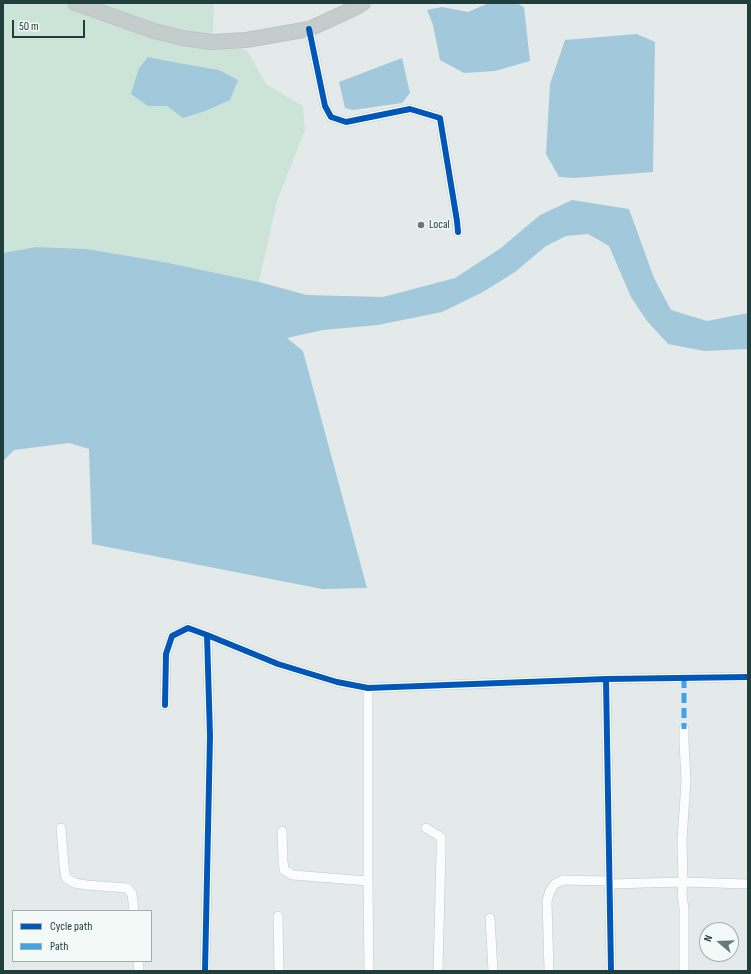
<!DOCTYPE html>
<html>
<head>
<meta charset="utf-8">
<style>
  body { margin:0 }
  #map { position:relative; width:751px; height:974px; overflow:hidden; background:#e4eae9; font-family:"Sofia Sans Condensed",sans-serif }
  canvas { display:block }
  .frame { position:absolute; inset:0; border:4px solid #203f3c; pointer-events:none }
  .legend { position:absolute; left:12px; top:910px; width:140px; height:52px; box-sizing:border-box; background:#f2f9f7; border:1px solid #9eafac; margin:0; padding:5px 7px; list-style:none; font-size:12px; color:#203f3c }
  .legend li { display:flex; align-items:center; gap:8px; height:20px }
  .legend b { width:20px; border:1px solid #9eafac }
  .north { position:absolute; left:699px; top:922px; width:40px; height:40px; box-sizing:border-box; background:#f2f9f7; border:1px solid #9eafac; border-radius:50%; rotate:289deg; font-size:11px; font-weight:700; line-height:16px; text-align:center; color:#203f3c }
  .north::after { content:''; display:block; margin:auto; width:14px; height:18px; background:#657b79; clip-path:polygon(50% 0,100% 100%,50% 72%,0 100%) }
  .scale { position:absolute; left:12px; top:20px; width:73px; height:18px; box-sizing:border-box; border:2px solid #203f3c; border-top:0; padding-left:5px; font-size:12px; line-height:14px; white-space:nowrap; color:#203f3c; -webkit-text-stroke:3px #f2f9f7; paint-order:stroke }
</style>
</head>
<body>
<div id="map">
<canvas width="751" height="974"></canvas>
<div class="frame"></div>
<ul class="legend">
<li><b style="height:5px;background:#0057b8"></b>Cycle path</li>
<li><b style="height:5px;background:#3da4ec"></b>Path</li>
</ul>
<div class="north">N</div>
<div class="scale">50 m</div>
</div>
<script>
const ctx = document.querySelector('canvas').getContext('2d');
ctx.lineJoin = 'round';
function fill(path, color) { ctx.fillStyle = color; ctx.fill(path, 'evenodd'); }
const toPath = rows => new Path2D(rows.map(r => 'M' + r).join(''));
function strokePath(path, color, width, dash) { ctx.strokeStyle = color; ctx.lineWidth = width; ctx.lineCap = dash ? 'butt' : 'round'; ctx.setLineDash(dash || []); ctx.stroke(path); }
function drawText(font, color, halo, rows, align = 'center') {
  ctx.font = font + ' "Sofia Sans Condensed",sans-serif'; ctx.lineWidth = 3; ctx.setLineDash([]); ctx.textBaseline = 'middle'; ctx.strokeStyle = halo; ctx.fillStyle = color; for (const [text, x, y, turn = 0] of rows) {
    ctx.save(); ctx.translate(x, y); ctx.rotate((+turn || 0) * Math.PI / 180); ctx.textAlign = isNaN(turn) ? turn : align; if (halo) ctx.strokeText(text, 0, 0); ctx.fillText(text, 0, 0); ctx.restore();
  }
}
const green = toPath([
  [3,3,214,3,213,34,248,52,266,84,303,106,305,130,277,201,259,282,164,262,87,249,36,247,3,253]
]);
const water = toPath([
  [489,3,516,3,524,7,530,61,495,71,464,73,440,60,433,25,427,10,442,7,468,12],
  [637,34,655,42,653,172,574,178,559,177,546,154,550,84,565,40],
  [148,57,178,63,219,70,238,80,230,100,205,111,183,118,167,106,148,106,131,94,139,68],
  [402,58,410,93,402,103,353,110,345,108,339,82],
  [572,200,629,209,654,278,671,310,707,321,748,313,748,349,704,351,668,344,647,321,631,297,609,246,588,234,566,236,546,246,515,272,483,292,442,312,378,325,323,330,287,338,303,351,367,588,322,589,92,544,89,449,69,443,14,450,3,461,3,253,36,247,87,249,164,262,259,282,307,295,383,297,455,278,501,248,540,215]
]);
const minor = toPath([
  [309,29,325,106,331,117,346,122,410,109,440,118,457,221,458,232],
  [606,679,611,971],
  [368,688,368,881,369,971],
  [165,705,166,654,172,636,188,628,207,635,278,664,337,682,368,688,606,679,748,677],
  [61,828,64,866,66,878,75,883,86,885,127,888,132,894,134,911],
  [426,828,441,837,441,852,438,971],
  [282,831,283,861,284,870,293,875,368,881],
  [610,884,683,882,748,884],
  [278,916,279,971],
  [490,918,493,971],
  [138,961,139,971],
  [205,971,210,736,207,635],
  [549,971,547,901,550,891,555,884,563,880,610,881],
  [684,971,684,909,682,894,683,882,682,839,686,781,684,742,684,729]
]);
const trunk = toPath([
  [75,3,154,31,183,38,211,42,246,40,309,29,355,8,363,3]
]);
const quiet = toPath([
  [684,678,684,729]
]);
const cycleway = toPath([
  [309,29,325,106,331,117,346,122,410,109,440,118,457,221,458,232],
  [606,679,611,971],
  [165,705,166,654,172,636,188,628,207,635,278,664,337,682,368,688,606,679,748,677],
  [205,971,210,736,207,635]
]);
const markers = [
  [421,225,4,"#657b79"]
];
const poiNames = [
  ["Local",429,225]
];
fill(green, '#cce4d8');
fill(water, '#a2c9db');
strokePath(minor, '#c1c7c6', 10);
strokePath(trunk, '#bcc6c5', 16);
strokePath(minor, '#fbfcfc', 9);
strokePath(trunk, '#c4cccc', 14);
strokePath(quiet, '#3da4ec', 5, [10, 5]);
strokePath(cycleway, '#0057b8', 6);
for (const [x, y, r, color] of markers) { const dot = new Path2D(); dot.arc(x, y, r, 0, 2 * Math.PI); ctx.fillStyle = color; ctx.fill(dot); strokePath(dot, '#f2f9f7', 1.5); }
drawText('12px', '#203f3c', '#f2f9f7', poiNames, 'left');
</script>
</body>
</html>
